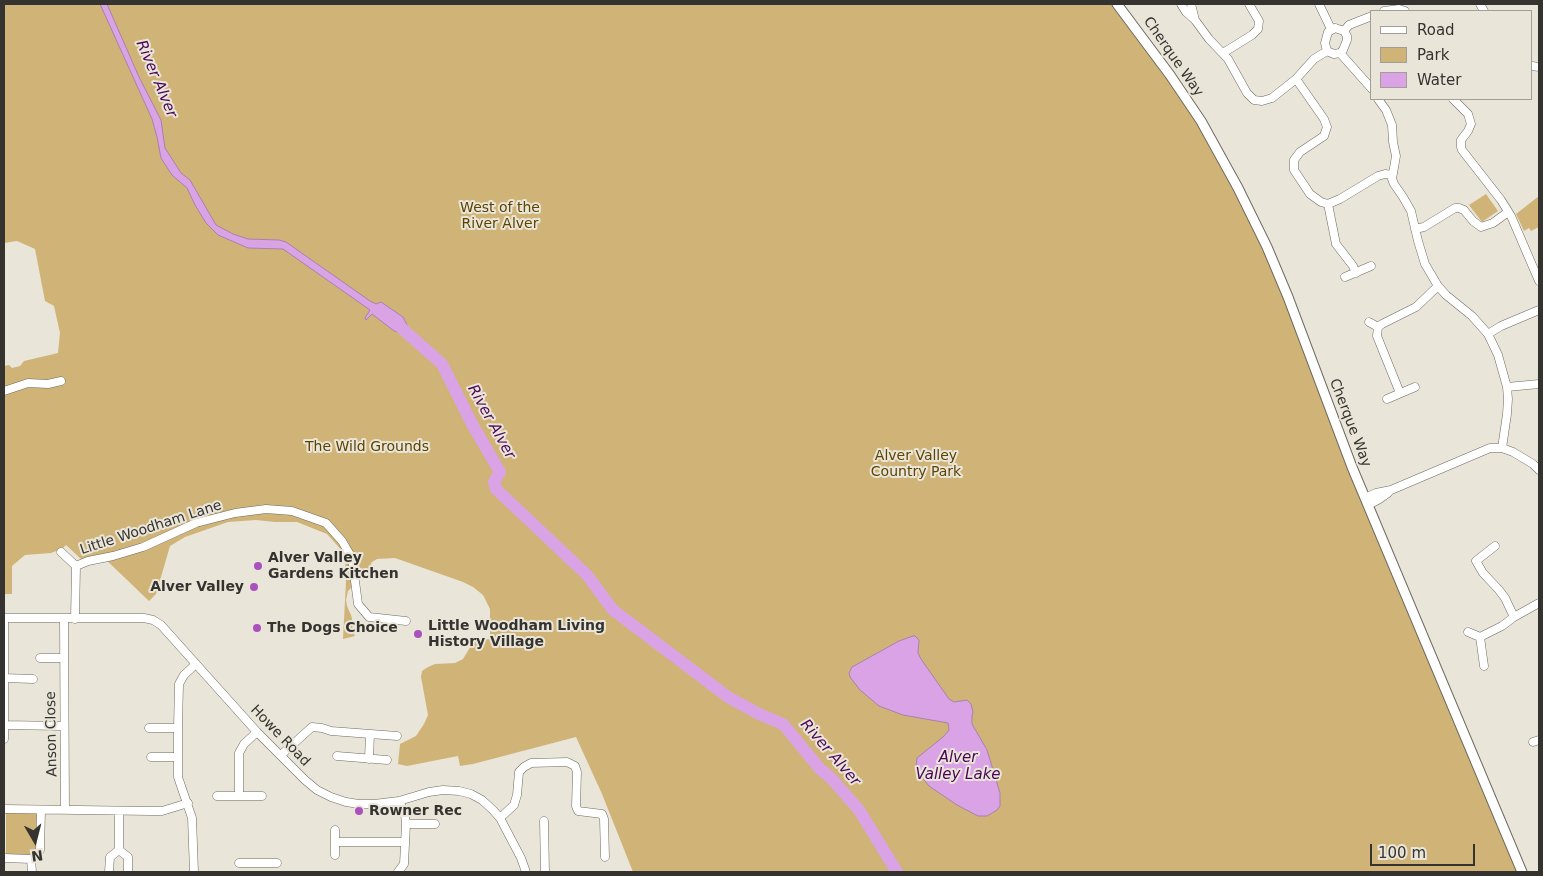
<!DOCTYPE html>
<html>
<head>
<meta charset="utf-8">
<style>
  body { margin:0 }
  #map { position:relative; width:1543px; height:876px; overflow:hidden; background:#eae5d9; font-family:"DejaVu Sans",sans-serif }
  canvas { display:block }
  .frame { position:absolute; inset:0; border:5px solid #35332f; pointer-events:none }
  .legend { position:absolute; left:1370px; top:10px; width:162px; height:90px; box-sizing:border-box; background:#eae5d9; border:1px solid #a29e95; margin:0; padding:6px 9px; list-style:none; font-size:15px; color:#35332f }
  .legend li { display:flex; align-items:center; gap:10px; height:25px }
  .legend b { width:25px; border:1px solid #a29e95 }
  .north { position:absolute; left:10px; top:816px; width:50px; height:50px; -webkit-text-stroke:4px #eae5d9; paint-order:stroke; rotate:172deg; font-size:14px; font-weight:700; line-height:20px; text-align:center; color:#35332f }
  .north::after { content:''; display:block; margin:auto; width:18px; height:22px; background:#35332f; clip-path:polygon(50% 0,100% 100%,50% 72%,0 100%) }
  .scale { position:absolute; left:1370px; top:844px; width:105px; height:22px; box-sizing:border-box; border:2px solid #35332f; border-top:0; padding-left:6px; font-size:15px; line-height:18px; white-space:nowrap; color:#35332f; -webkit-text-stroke:4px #eae5d9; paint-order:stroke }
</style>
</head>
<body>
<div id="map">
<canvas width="1543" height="876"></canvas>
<div class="frame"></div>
<ul class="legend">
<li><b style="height:6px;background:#fff"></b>Road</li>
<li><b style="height:14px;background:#d0b477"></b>Park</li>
<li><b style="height:14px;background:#daa3e5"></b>Water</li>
</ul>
<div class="north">N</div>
<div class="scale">100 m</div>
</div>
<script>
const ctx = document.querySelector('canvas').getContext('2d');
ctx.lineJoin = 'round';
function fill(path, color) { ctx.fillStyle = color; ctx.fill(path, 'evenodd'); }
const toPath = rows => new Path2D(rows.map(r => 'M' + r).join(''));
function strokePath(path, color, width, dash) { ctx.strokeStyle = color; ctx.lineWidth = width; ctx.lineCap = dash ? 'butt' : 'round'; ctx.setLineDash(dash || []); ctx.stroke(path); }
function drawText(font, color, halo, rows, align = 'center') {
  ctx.font = font + ' "DejaVu Sans",sans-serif'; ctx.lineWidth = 4; ctx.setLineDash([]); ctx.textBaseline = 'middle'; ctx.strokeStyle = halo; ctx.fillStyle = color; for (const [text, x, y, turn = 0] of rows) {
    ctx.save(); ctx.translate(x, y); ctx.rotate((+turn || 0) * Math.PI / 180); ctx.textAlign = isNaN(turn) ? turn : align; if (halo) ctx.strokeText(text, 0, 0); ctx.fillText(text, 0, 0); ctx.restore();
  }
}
const green = toPath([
  [4,4,1112,4,1170,75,1238,188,1288,297,1352,467,1522,872,633,872,602,794,576,737,473,764,460,766,458,756,407,766,398,764,400,744,416,736,424,724,428,715,421,677,422,671,428,667,435,664,455,663,463,659,472,644,478,640,490,639,490,609,483,595,473,587,463,582,395,558,377,559,372,562,367,572,348,591,346,600,347,606,351,615,353,623,352,630,355,636,343,639,346,582,345,554,327,534,297,522,275,522,256,520,228,522,185,537,170,546,156,594,149,601,101,555,81,559,66,545,62,549,51,553,25,555,12,566,12,594,4,594,4,366,9,365,12,368,20,366,24,361,58,353,60,333,54,306,45,301,35,249,17,241,4,243],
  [1486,194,1498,211,1482,222,1469,205],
  [1539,196,1539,227,1531,231,1529,228,1524,231,1516,214],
  [6,812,38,812,37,850,33,856,6,854]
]);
const water = toPath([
  [100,4,107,4,139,77,161,120,165,148,181,173,190,180,216,225,233,234,248,239,279,240,286,242,370,301,376,304,381,302,403,317,410,331,407,337,399,332,394,331,372,314,366,320,365,318,370,310,283,249,248,248,218,235,206,223,195,205,187,188,172,175,161,158,157,137,152,119,100,4],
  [913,636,915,636,919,640,918,653,921,659,949,699,954,702,967,700,971,704,973,712,972,716,972,724,987,750,1000,793,1000,806,997,810,987,816,978,816,957,805,929,786,917,771,916,767,917,758,943,737,949,730,948,723,903,715,879,706,860,690,850,677,849,673,852,667,899,641,913,636]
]);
const river = toPath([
  [397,324,442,364,472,424,500,472,494,482,496,489,587,575,613,610,728,697,759,714,783,724,820,769,831,778,859,810,897,872]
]);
const minor = toPath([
  [1181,4,1186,12,1195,20,1209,39,1228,59,1247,93,1254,100,1262,101,1272,98,1296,79,1314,59,1327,51],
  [1191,4,1195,20],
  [1319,4,1331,29],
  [1480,4,1484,11],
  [1384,11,1399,9,1405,11],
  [1335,28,1344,31,1347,36,1347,40,1343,50,1340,53,1334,54,1327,51,1325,43,1328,32,1335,28],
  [1344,31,1349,25,1372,16],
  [1223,53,1252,35,1258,29,1259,21,1249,4],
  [1340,53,1372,89],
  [1532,66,1539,67],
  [1296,79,1324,119,1327,127,1324,136,1300,152,1294,160,1294,170,1310,194,1321,202,1328,204,1340,199,1378,176,1385,174,1392,175],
  [1378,99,1386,110,1392,125,1393,142,1396,156,1392,179,1394,184,1403,197,1411,211,1418,241,1425,264,1438,286,1446,295,1472,316,1488,334,1498,355,1507,387,1508,399,1507,414,1502,448],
  [1453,99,1468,114,1471,124,1468,131,1461,140,1461,147,1462,150,1501,200,1511,216,1539,281],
  [1328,204,1336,244,1353,266,1356,273],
  [1415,229,1424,227,1455,208,1459,208,1464,210,1473,221,1481,227,1493,223,1508,212],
  [1345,277,1371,266],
  [1369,322,1378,327],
  [1488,334,1501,326,1539,310],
  [1507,387,1539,384],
  [4,391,28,383,48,384,61,381],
  [1400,393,1377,336,1378,327,1382,324,1416,307,1438,286],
  [1387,399,1415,387],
  [1365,498,1376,493,1391,490,1490,448,1502,448,1513,452,1533,464,1539,470],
  [1368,505,1378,500,1388,493],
  [1495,546,1476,561,1483,573,1499,590,1505,598,1514,617],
  [61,552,76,566],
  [4,618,144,618,153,620,161,625,257,732,305,780,317,790,331,797,346,802,359,804,374,804,399,801,429,792,443,790,459,791,471,794,482,800,493,810,500,818,521,858,526,872],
  [64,619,65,810],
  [75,619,76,566,88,561,113,556,143,547,196,523,235,513,266,509,292,511,326,523,342,541,352,558,358,604,369,617,406,621],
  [1468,632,1480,637],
  [40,658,64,658],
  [1484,666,1480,637,1502,626,1514,617,1539,603],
  [4,678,33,679],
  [4,725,63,726],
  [149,728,178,728],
  [4,739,4,618],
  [1533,742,1539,740],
  [281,755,312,727,322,728,331,731,397,736],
  [337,756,387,760],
  [151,757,178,757],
  [369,759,370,734],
  [217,796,262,796],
  [239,796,239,753,244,744,257,732],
  [4,809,151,811,162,811,188,803],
  [500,818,514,805,517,795,519,772,524,767,531,763,567,762,575,766,577,772,576,806,578,811,602,814,604,819,605,857],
  [544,821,545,872],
  [406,824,435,824],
  [335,830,335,842],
  [119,850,119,811],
  [335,855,335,842,404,842],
  [4,858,31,859],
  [31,859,37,856,40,850,41,810],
  [31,859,32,872],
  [239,863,277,863],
  [109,872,110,857,119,850,128,857,128,872],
  [194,872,192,818,178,777,178,728,179,684,184,675,196,664],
  [398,872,404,864,406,824,405,814,399,801]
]);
const tertiary = toPath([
  [1117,4,1170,75,1201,121,1238,188,1267,247,1288,297,1352,467,1522,872]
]);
const markers = [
  [258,566,5,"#ab51bd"],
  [254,587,5,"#ab51bd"],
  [257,628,5,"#ab51bd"],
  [418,634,5,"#ab51bd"],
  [359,811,5,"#ab51bd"]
];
const streetNames = [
  ["Cherque Way",1173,57,55],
  ["Cherque Way",1350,423,69],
  ["Little Woodham Lane",151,528,-18],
  ["Anson Close",52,734,-91],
  ["Howe Road",280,736,46]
];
const parkNames = [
  ["West of the",500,208],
  ["River Alver",500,224],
  ["The Wild Grounds",367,447],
  ["Alver Valley",916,456],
  ["Country Park",916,472]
];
const poiNames = [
  ["Alver Valley",268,558],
  ["Gardens Kitchen",268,574],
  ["Alver Valley",244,587,"right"],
  ["Little Woodham Living",428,626],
  ["History Village",428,642],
  ["The Dogs Choice",267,628],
  ["Rowner Rec",369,811]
];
const waterNames = [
  ["River Alver",156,79,67],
  ["River Alver",491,422,61],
  ["River Alver",830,753,49],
  ["Alver",958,758],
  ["Valley Lake",958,775]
];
fill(green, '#d0b477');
fill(water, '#daa3e5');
strokePath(water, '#a881ae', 1);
strokePath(river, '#daa3e5', 12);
strokePath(minor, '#6f6a60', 9);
strokePath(tertiary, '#6f6a60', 11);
strokePath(minor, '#fff', 8);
strokePath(tertiary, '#fff', 9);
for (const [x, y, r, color] of markers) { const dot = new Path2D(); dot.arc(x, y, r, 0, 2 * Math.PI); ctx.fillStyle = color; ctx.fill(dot); strokePath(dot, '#eae5d9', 2); }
drawText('14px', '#35332f', '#eae5d9', streetNames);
drawText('14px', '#5b4300', '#eae5d9', parkNames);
drawText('bold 14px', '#35332f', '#eae5d9', poiNames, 'left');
drawText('italic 15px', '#4b0558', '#eae5d9', waterNames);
</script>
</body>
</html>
